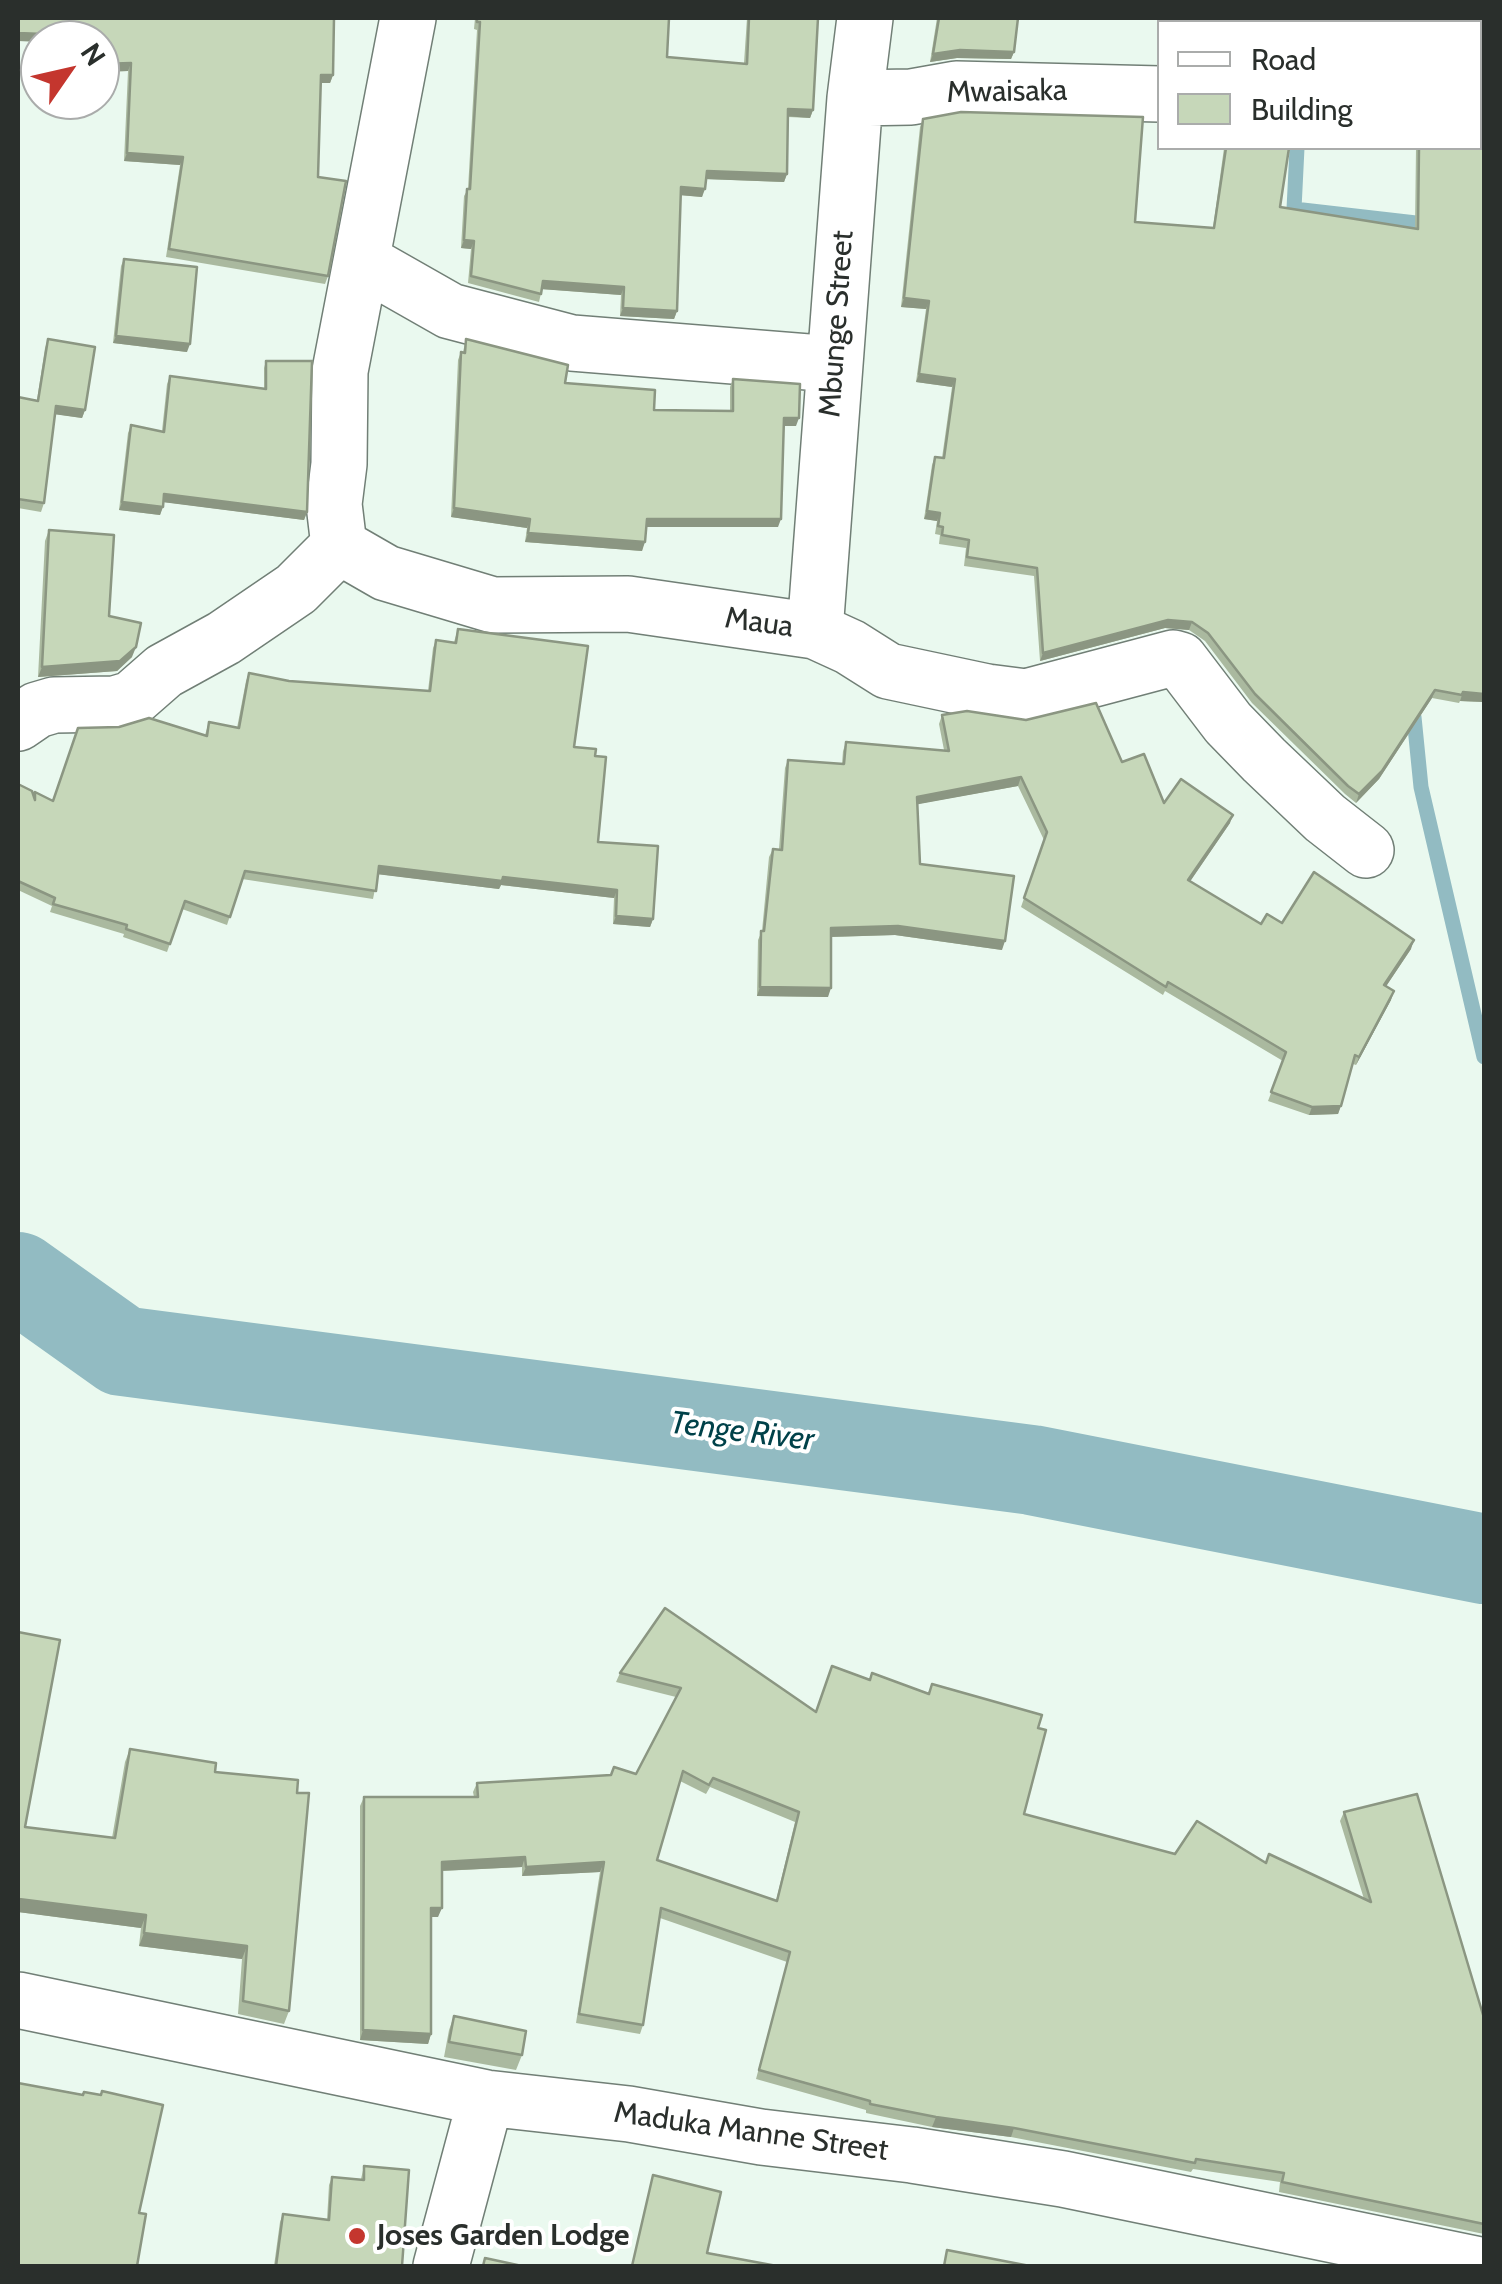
<!DOCTYPE html>
<html>
<head>
<meta charset="utf-8">
<style>
  body { margin:0 }
  #map { position:relative; width:1502px; height:2284px; overflow:hidden; background:#eaf9ef; font-family:Cabin,sans-serif }
  canvas { display:block }
  .frame { position:absolute; inset:0; border:20px solid #2a2f2c; pointer-events:none }
  .legend { position:absolute; left:1157px; top:20px; width:325px; height:130px; box-sizing:border-box; background:#fff; border:2px solid #aaacab; margin:0; padding:12px 18px; list-style:none; font-size:30px; color:#2a2f2c }
  .legend li { display:flex; align-items:center; gap:20px; height:50px }
  .legend b { width:50px; border:2px solid #aaacab }
  .north { position:absolute; left:20px; top:20px; width:100px; height:100px; box-sizing:border-box; background:#fff; border:2px solid #aaacab; border-radius:50%; rotate:56deg; font-size:28px; font-weight:700; line-height:40px; text-align:center; color:#2a2f2c }
  .north::after { content:''; display:block; margin:auto; width:35px; height:45px; background:#c4362e; clip-path:polygon(50% 0,100% 100%,50% 72%,0 100%) }
</style>
</head>
<body>
<div id="map">
<canvas width="1502" height="2284"></canvas>
<div class="frame"></div>
<ul class="legend">
<li><b style="height:12px;background:#fff"></b>Road</li>
<li><b style="height:28px;background:#c6d7b9"></b>Building</li>
</ul>
<div class="north">N</div>
</div>
<script>
const ctx = document.querySelector('canvas').getContext('2d');
ctx.lineJoin = 'round';
const toPath = rows => new Path2D(rows.map(r => 'M' + r).join(''));
function strokePath(path, color, width, dash) { ctx.strokeStyle = color; ctx.lineWidth = width; ctx.lineCap = dash ? 'butt' : 'round'; ctx.setLineDash(dash || []); ctx.stroke(path); }
function fill(path, color) { ctx.fillStyle = color; ctx.fill(path, 'evenodd'); }
function drawText(font, color, halo, rows, align = 'center') {
  ctx.font = font + ' Cabin,sans-serif'; ctx.lineWidth = 8; ctx.setLineDash([]); ctx.textBaseline = 'middle'; ctx.strokeStyle = halo; ctx.fillStyle = color; for (const [text, x, y, turn = 0] of rows) {
    ctx.save(); ctx.translate(x, y); ctx.rotate((+turn || 0) * Math.PI / 180); ctx.textAlign = isNaN(turn) ? turn : align; if (halo) ctx.strokeText(text, 0, 0); ctx.fillText(text, 0, 0); ctx.restore();
  }
}
const stream = toPath([
  [1364,18,1401,22],
  [1294,209,1416,223],
  [1284,225,1294,209,1297,148],
  [1403,711,1414,717,1421,787,1484,1057]
]);
const river = toPath([
  [18,1277,122,1351,1032,1470,1484,1559]
]);
const minor = toPath([
  [408,18,340,371,339,464,334,504,339,546,386,573,493,605,628,604,815,631,850,647,888,671,987,692,1026,697,1173,658,1180,660,1228,723,1264,760,1325,818,1366,850],
  [1306,22,1308,18],
  [855,98,911,97,956,89,1160,94],
  [362,261,450,311,572,343,833,364],
  [815,631,855,98,865,18],
  [18,723,37,710,54,705,115,704,132,699,164,671,224,638,296,589,339,546],
  [18,2000,486,2098,629,2114,761,2137,912,2155,1063,2179,1484,2266],
  [441,2266,486,2098]
]);
const wall = toPath([
  [18,18,333,75,330,83,321,83,318,177,328,276,325,284,166,257,180,165,124,161,128,71,100,72,100,40,18,41],
  [475,18,669,18,667,57,744,63,747,18,818,18,813,110,810,118,788,117,787,174,784,182,706,179,702,197,681,195,677,311,674,319,620,316,621,295,542,289,539,302,468,283,471,249,461,248,464,196,468,189,477,30,474,29],
  [937,18,1018,18,1014,52,1011,59,957,58,930,62],
  [1368,18,1484,18,1484,702,1460,701,1459,703,1432,698,1379,779,1356,803,1345,794,1252,703,1205,641,1189,630,1165,628,1040,661,1034,576,964,566,966,548,939,544,940,535,935,534,937,521,924,519,932,465,935,457,942,458,952,387,916,382,926,309,901,307,920,127,923,119,1135,222,1213,228,1224,148,1289,148,1280,207,1415,229,1416,148,1480,148,1480,22,1368,22],
  [124,259,187,352,113,343,121,266],
  [48,339,85,410,82,418,55,414,44,503,41,512,18,508,18,397,37,400,45,348],
  [466,339,565,383,654,410,730,411,730,387,733,379,796,426,784,426,778,527,646,527,642,551,525,542,527,528,451,517,458,360,461,352,463,352],
  [266,361,307,512,304,520,164,502,160,515,119,510,128,433,131,425,162,431,167,384,170,376,264,388,264,368],
  [49,530,109,616,132,657,117,671,38,677,45,541],
  [458,629,574,747,598,842,653,919,650,927,613,924,614,898,501,885,499,889,378,874,373,899,242,879,227,925,182,909,167,952,123,937,124,934,50,912,52,906,18,890,18,784,34,796,35,792,53,801,205,735,209,722,237,728,246,681,249,673,289,681,428,691,433,648,436,640,454,642],
  [942,715,1122,762,1164,803,1230,823,1190,881,1261,924,1282,923,1411,949,1386,986,1391,1000,1356,1065,1353,1064,1338,1114,1309,1115,1268,1101,1283,1061,1165,991,1163,995,1021,907,1044,840,1018,786,917,804,920,864,1002,950,895,935,831,937,828,997,757,996,758,940,762,931,769,857,773,849,779,849,785,768,788,760,842,764,843,751,846,742,944,750,939,724],
  [620,1673,816,1712,870,1680,928,1693,932,1684,1038,1728,1024,1814,1175,1854,1266,1863,1364,1899,1340,1821,1344,1812,1484,2018,1484,2234,1279,2192,1280,2182,1193,2169,1191,2172,1011,2137,932,2127,866,2113,866,2110,756,2079,787,1962,660,1918,643,2025,640,2034,576,2023,600,1872,522,1876,522,1867,442,1871,438,1917,431,1917,431,2034,428,2044,360,2040,360,1806,364,1797,474,1797,473,1792,477,1783,636,1774,676,1697,616,1682],
  [680,1781,706,1794,710,1787,795,1822,776,1901,657,1860],
  [130,1749,215,1772,289,2011,284,2024,238,2014,242,1959,139,1946,141,1928,18,1912,25,1827,112,1838,125,1762],
  [454,2016,522,2055,516,2070,444,2057,449,2030],
  [364,2166,402,2266,274,2266,280,2222,283,2214,327,2220,329,2185,332,2177,361,2179]
]);
const shadedWall = toPath([
  [18,33,94,36,93,40,40,40,40,42,18,41],
  [960,50,1014,52,1011,59,957,58,930,62,933,54],
  [131,63,128,71,100,72,100,64],
  [321,75,333,75,330,83,318,83],
  [788,109,813,110,810,118,785,116],
  [127,153,183,157,180,165,124,161],
  [707,171,787,174,784,182,704,179],
  [681,187,705,189,702,197,678,195],
  [464,240,474,241,471,249,461,248],
  [543,281,624,287,621,295,540,289],
  [904,298,929,301,926,309,901,307],
  [623,308,677,311,674,319,620,316],
  [116,336,190,344,187,352,113,343],
  [919,374,955,379,952,387,916,382],
  [56,406,85,410,82,418,53,414],
  [784,418,799,418,796,426,781,426],
  [164,494,307,512,304,520,162,502],
  [122,502,163,507,160,515,119,510],
  [454,508,530,519,527,528,451,517],
  [927,511,940,513,937,521,924,519],
  [647,519,781,519,778,527,644,527],
  [528,533,645,542,642,551,525,542],
  [1168,620,1192,622,1189,630,1165,628,1040,661,1043,653],
  [136,647,132,657,117,671,38,677,42,667],
  [1435,690,1432,698,1379,779,1356,803,1359,794],
  [1463,692,1484,694,1484,702,1460,701],
  [1021,777,1018,786,914,805,917,797],
  [1233,815,1230,823,1185,889,1188,880],
  [379,866,503,877,617,890,614,898,501,885,499,889,376,874],
  [616,916,653,919,650,927,613,924],
  [898,926,1005,941,1002,950,895,935,828,937,831,928],
  [1414,940,1411,949,1381,994,1384,985],
  [760,987,831,988,828,997,757,996],
  [1394,991,1391,1000,1356,1065,1359,1057],
  [1341,1106,1338,1114,1309,1115,1312,1107],
  [525,1857,522,1867,438,1871,442,1862],
  [604,1862,600,1872,522,1876,526,1867],
  [19,1899,146,1915,141,1928,18,1912],
  [431,1908,442,1908,438,1917,428,1917],
  [144,1933,247,1946,242,1959,139,1946],
  [363,2030,431,2034,428,2044,360,2040],
  [936,2117,1014,2128,1011,2137,932,2127]
]);
const building = toPath([
  [18,18,334,18,333,75,321,75,318,177,346,181,328,276,169,249,183,157,127,153,131,63,100,64,100,40,94,40,94,36,18,33,18,18],
  [477,18,669,18,667,57,747,64,749,18,818,18,813,110,788,109,787,174,707,171,705,189,681,187,677,311,623,308,624,287,543,281,541,294,471,276,474,241,464,240,467,189,470,189,480,22,477,22,477,18],
  [939,18,1018,18,1014,52,960,50,933,54,939,18],
  [1370,18,1484,18,1484,694,1463,692,1462,695,1435,690,1382,771,1359,794,1348,786,1255,694,1208,633,1192,622,1168,620,1043,653,1037,568,967,557,969,540,942,535,943,527,938,526,940,513,927,511,935,457,944,458,955,379,919,374,929,301,904,298,923,119,961,112,1143,117,1135,222,1214,228,1226,148,1289,148,1280,207,1418,229,1419,148,1480,148,1480,22,1369,22,1370,18],
  [124,259,197,267,190,344,116,336,124,259],
  [48,339,95,347,85,410,56,406,44,503,18,499,18,397,38,401,48,339],
  [466,339,568,365,565,383,655,390,654,410,733,411,733,379,800,384,799,418,784,418,781,519,647,519,645,542,528,533,530,519,454,508,461,352,465,353,466,339],
  [266,361,312,361,307,512,164,494,163,507,122,502,131,425,164,432,170,376,266,389,266,361],
  [49,530,114,535,109,616,141,623,136,647,120,661,42,667,49,530],
  [458,629,588,646,574,747,596,749,595,756,606,757,598,842,658,846,653,919,616,916,617,890,503,877,502,881,379,866,376,891,245,871,230,917,185,901,170,944,126,929,127,925,53,904,55,898,18,881,18,784,32,791,35,800,35,792,53,801,78,728,119,727,149,718,207,736,209,722,239,728,249,673,289,681,430,691,436,640,456,643,458,629],
  [1096,703,1122,762,1144,754,1164,803,1181,779,1233,815,1188,880,1261,924,1267,914,1282,923,1314,872,1414,940,1384,985,1394,991,1359,1057,1355,1055,1341,1106,1312,1107,1271,1092,1286,1052,1168,982,1166,987,1024,898,1047,832,1021,777,917,797,920,864,1014,876,1005,941,898,926,831,928,831,988,760,987,761,931,764,931,773,849,782,850,788,760,844,764,846,742,949,751,942,715,967,711,1026,720,1096,703],
  [665,1608,816,1712,832,1666,870,1680,872,1673,929,1694,932,1684,1042,1715,1038,1728,1046,1730,1024,1814,1175,1854,1197,1821,1266,1863,1269,1854,1371,1902,1344,1812,1417,1794,1484,2018,1484,2224,1282,2182,1284,2173,1196,2159,1195,2163,1014,2128,936,2117,870,2104,870,2101,759,2070,790,1952,661,1908,643,2025,579,2014,604,1862,526,1867,525,1857,442,1862,442,1908,431,1908,431,2034,363,2030,364,1797,478,1797,477,1783,611,1775,614,1767,636,1774,681,1688,620,1673,665,1608],
  [683,1771,709,1785,713,1778,799,1812,777,1901,657,1860,683,1771],
  [18,1632,60,1640,25,1827,115,1838,130,1749,216,1763,215,1772,298,1780,297,1793,309,1793,289,2011,243,2001,247,1946,144,1933,146,1915,19,1899,18,1909,18,1632],
  [454,2016,526,2031,522,2055,449,2042,454,2016],
  [18,2083,83,2095,84,2092,101,2095,102,2091,163,2105,139,2213,146,2214,137,2266,18,2266,18,2083],
  [364,2166,409,2170,402,2266,276,2266,283,2214,329,2220,332,2177,364,2180,364,2166],
  [653,2175,721,2192,707,2253,777,2266,632,2266,653,2175],
  [947,2250,1030,2266,944,2266,947,2250],
  [485,2258,522,2266,483,2266,485,2258]
]);
const markers = [
  [357,2236,10,"#c4362e"]
];
const streetNames = [
  ["Mwaisaka",1007,92,-1],
  ["Mbunge Street",837,324,-86],
  ["Maua",759,623,8],
  ["Maduka Manne Street",751,2132,8]
];
const poiNames = [
  ["Joses Garden Lodge",377,2236]
];
const waterNames = [
  ["Tenge River",742,1432,7]
];
strokePath(stream, '#92bbc2', 15);
strokePath(river, '#92bbc2', 90);
strokePath(minor, '#717f76', 58);
strokePath(minor, '#fff', 55);
fill(wall, '#aab99f');
fill(shadedWall, '#8b9682');
fill(building, '#c6d7b9');
strokePath(building, '#8b9682', 2.5);
for (const [x, y, r, color] of markers) { const dot = new Path2D(); dot.arc(x, y, r, 0, 2 * Math.PI); ctx.fillStyle = color; ctx.fill(dot); strokePath(dot, '#fff', 4); }
drawText('30px', '#2a2f2c', '#fff', streetNames);
drawText('bold 30px', '#2a2f2c', '#fff', poiNames, 'left');
drawText('italic 32px', '#004149', '#fff', waterNames);
</script>
</body>
</html>
